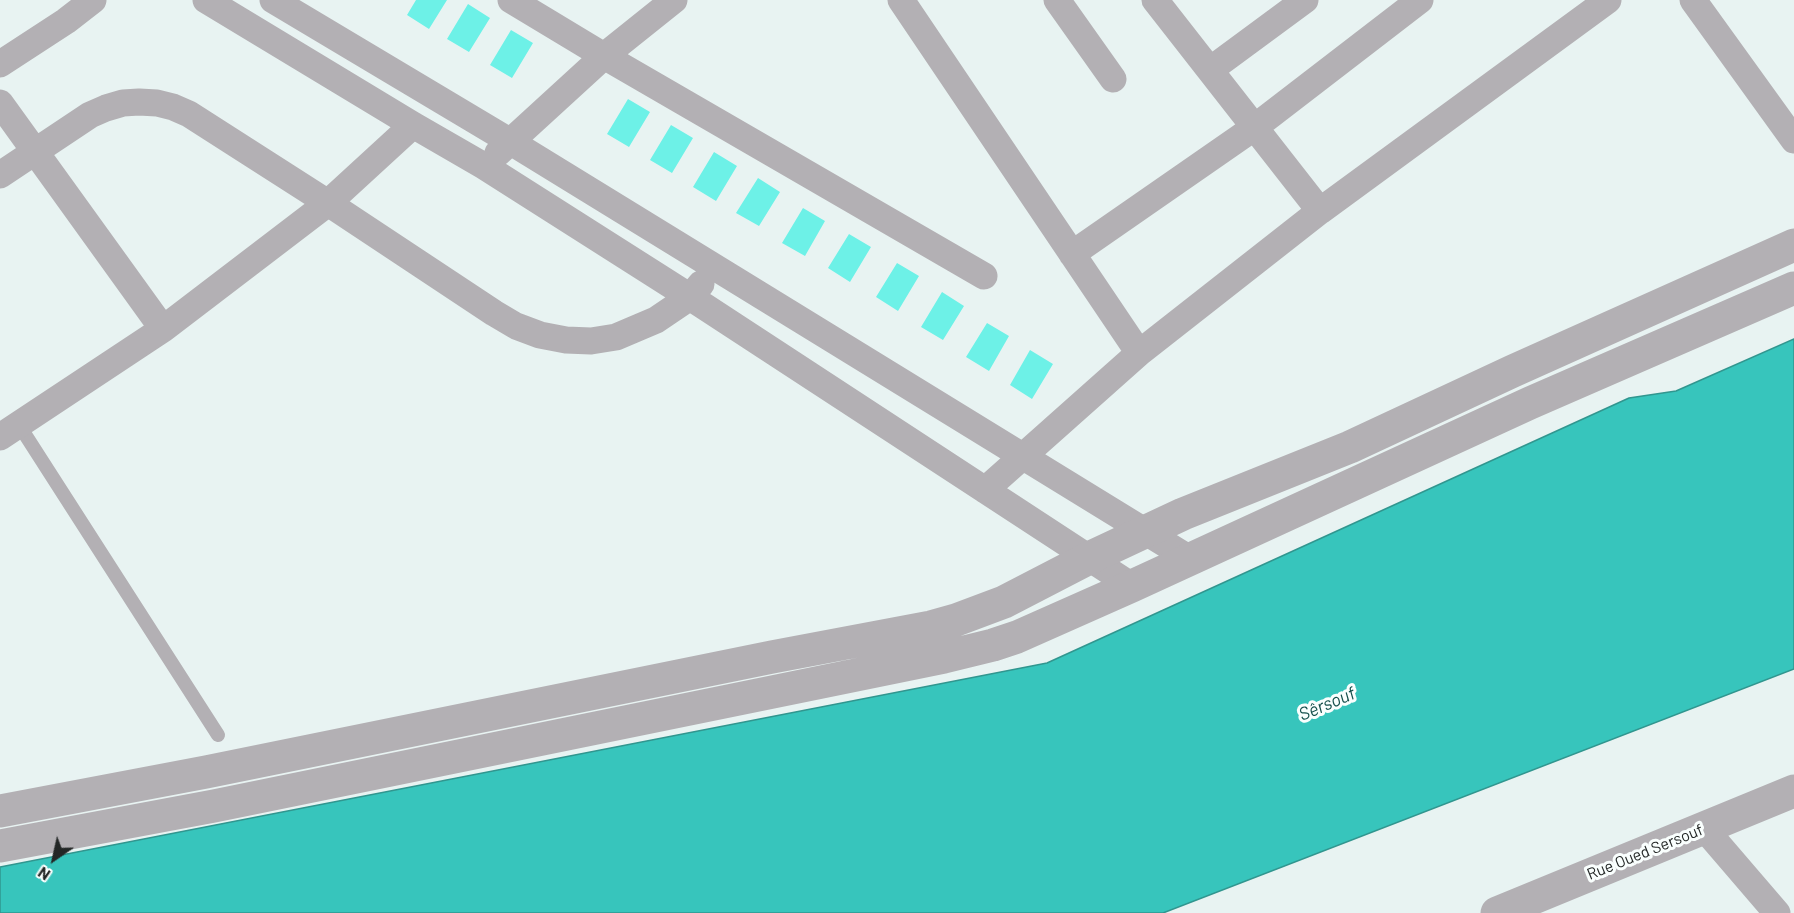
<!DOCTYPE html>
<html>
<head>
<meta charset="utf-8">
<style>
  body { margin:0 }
  #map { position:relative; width:1794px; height:913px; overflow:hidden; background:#e8f3f2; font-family:Barlow,sans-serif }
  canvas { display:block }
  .north { position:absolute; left:24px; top:829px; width:60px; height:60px; -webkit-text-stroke:4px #fafffe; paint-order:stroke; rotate:214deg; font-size:16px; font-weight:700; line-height:24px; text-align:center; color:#232726 }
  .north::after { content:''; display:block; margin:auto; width:21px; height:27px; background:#232726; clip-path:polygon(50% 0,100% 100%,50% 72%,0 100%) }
</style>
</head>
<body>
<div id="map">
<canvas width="1794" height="913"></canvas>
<div class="north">N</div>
</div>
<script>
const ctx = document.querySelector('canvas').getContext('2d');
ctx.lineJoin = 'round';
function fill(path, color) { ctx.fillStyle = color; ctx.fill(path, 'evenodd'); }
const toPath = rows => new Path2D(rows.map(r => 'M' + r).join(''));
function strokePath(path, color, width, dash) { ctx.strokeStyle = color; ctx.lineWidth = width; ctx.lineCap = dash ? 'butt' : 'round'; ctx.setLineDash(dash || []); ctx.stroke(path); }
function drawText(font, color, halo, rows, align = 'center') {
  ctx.font = font + ' Barlow,sans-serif'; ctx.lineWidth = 6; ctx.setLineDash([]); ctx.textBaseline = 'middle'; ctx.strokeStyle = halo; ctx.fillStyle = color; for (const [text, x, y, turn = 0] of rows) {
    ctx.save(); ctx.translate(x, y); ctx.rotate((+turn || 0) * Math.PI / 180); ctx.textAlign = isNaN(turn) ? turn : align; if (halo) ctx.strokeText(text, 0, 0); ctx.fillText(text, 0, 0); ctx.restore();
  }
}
const water = toPath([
  [1794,339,1794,669,1163,913,0,913,0,867,1047,663,1629,398,1676,391,1794,339]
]);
const building = toPath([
  [416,0,447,0,429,29,407,15],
  [468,4,490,18,469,52,447,39],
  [511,30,533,43,512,78,490,65],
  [628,99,650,112,629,147,607,134],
  [671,125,693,138,672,173,650,160],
  [714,152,737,166,716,201,693,187],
  [758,178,780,192,759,226,736,213],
  [803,208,825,221,805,256,782,243],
  [849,234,871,247,850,282,828,268],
  [897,263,919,276,898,311,876,297],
  [942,292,964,306,943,340,921,327],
  [987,323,1009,336,989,371,966,357],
  [1030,350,1053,364,1032,399,1010,385]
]);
const service = toPath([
  [19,425,218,735]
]);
const minor = toPath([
  [206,0,413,125,484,166,690,297,1132,586],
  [273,0,511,142,1190,559],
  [511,0,604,56,984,276],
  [901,0,1139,353],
  [1057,0,1113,79],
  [1155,0,1320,211],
  [1693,0,1794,140],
  [0,64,66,21,93,0],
  [1210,70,1305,0],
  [0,103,163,329],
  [498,153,604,56,674,0],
  [0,175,90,115,106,108,123,103,139,102,157,103,173,107,189,114,328,203,494,313,516,326,540,335,566,340,591,341,616,337,656,320,690,297,701,284],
  [1072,254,1255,127,1420,0],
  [0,437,163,329,328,203,413,125],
  [985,490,1139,353,1320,211,1608,0],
  [1704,828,1777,913]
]);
const tertiary = toPath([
  [0,811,206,772,772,657,931,627,956,620,1004,602,1089,558,1183,514,1350,447,1513,371,1794,245],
  [0,846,214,806,944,657,993,645,1017,637,1132,586,1530,403,1794,288],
  [1497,913,1794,791]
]);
const streetNames = [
  ["Rue Oued Sersouf",1645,852,-22]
];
const waterNames = [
  ["Sêrsouf",1327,704,-23]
];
fill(water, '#37c5bc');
strokePath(water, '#31968f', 1.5);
fill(building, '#6df1e7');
strokePath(service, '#b3b0b4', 14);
strokePath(minor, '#b3b0b4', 27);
strokePath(tertiary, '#b3b0b4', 33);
drawText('16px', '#232726', '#fafffe', streetNames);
drawText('italic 18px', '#15504c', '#fafffe', waterNames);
</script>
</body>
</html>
